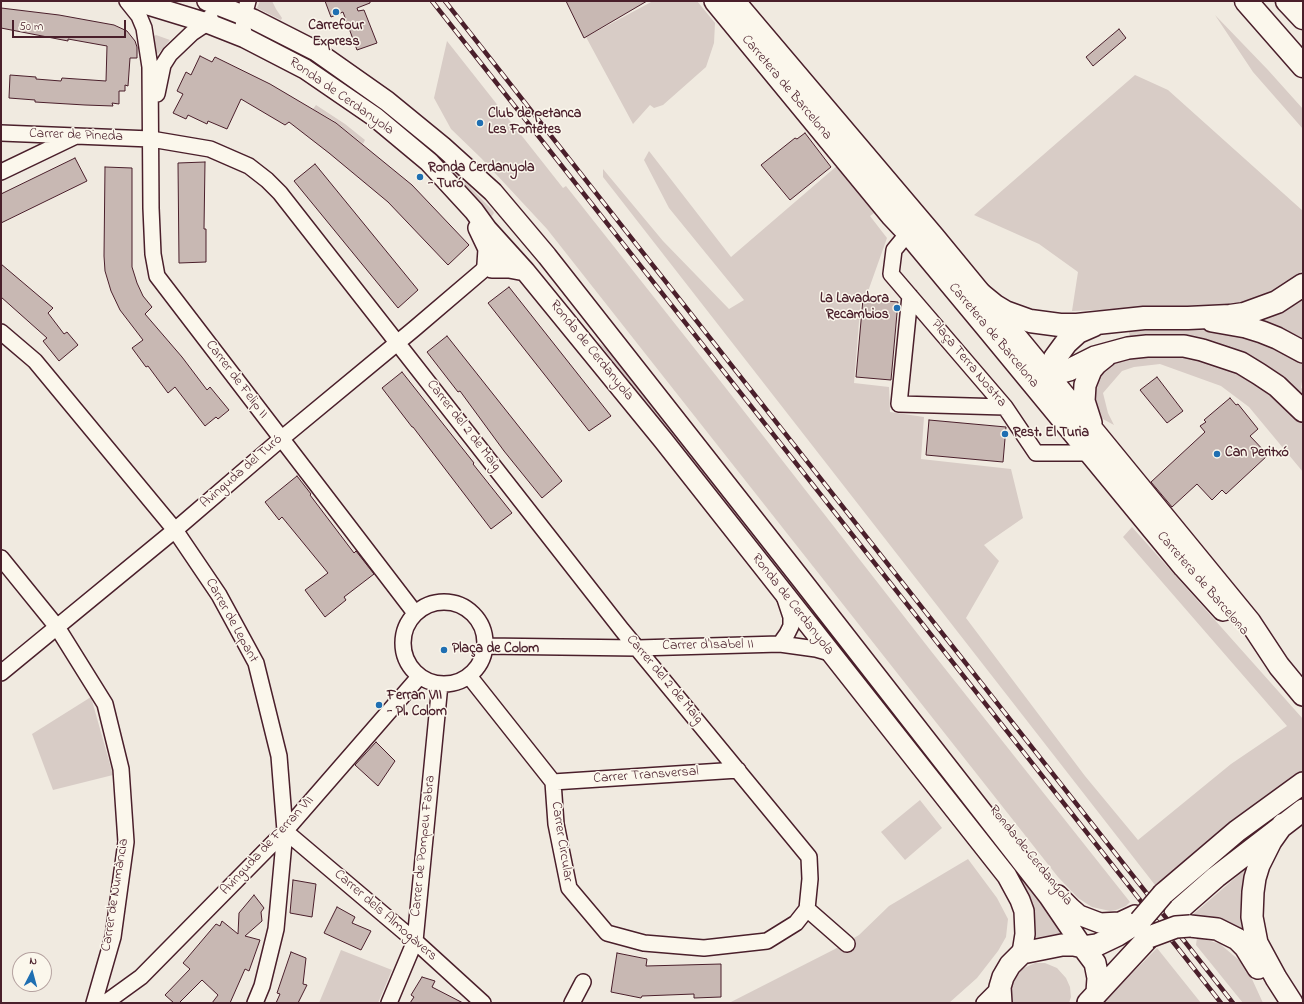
<!DOCTYPE html>
<html>
<head>
<meta charset="utf-8">
<style>
  body { margin:0 }
  #map { position:relative; width:1304px; height:1004px; overflow:hidden; background:#f0eae0; font-family:"Indie Flower",sans-serif }
  canvas { display:block }
  .frame { position:absolute; inset:0; border:2px solid #4a1f2b; pointer-events:none }
  .north { position:absolute; left:12px; top:952px; width:40px; height:40px; box-sizing:border-box; background:#fbf7ec; border:1px solid #b4a19f; border-radius:50%; rotate:6deg; font-size:11px; font-weight:700; line-height:16px; text-align:center; color:#4a1f2b }
  .north::after { content:''; display:block; margin:auto; width:14px; height:18px; background:#1f6fb2; clip-path:polygon(50% 0,100% 100%,50% 72%,0 100%) }
  .scale { position:absolute; left:12px; top:20px; width:114px; height:18px; box-sizing:border-box; border:2px solid #4a1f2b; border-top:0; padding-left:5px; font-size:12px; line-height:14px; white-space:nowrap; color:#4a1f2b; -webkit-text-stroke:3px #fbf7ec; paint-order:stroke }
</style>
</head>
<body>
<div id="map">
<canvas width="1304" height="1004"></canvas>
<div class="frame"></div>
<div class="north">N</div>
<div class="scale">50 m</div>
</div>
<script>
const ctx = document.querySelector('canvas').getContext('2d');
ctx.lineJoin = 'round';
function fill(path, color) { ctx.fillStyle = color; ctx.fill(path, 'evenodd'); }
const toPath = rows => new Path2D(rows.map(r => 'M' + r).join(''));
function strokePath(path, color, width, dash) { ctx.strokeStyle = color; ctx.lineWidth = width; ctx.lineCap = dash ? 'butt' : 'round'; ctx.setLineDash(dash || []); ctx.stroke(path); }
function drawText(font, color, halo, rows, align = 'center') {
  ctx.font = font + ' "Indie Flower",sans-serif'; ctx.lineWidth = 3; ctx.setLineDash([]); ctx.textBaseline = 'middle'; ctx.strokeStyle = halo; ctx.fillStyle = color; for (const [text, x, y, turn = 0] of rows) {
    ctx.save(); ctx.translate(x, y); ctx.rotate((+turn || 0) * Math.PI / 180); ctx.textAlign = isNaN(turn) ? turn : align; if (halo) ctx.strokeText(text, 0, 0); ctx.fillText(text, 0, 0); ctx.restore();
  }
}
const green = toPath([
  [260,1,272,1,276,9,282,18,281,20,257,8],
  [653,1,697,1,715,23,714,43,706,67,663,105,654,108,650,105,633,124,586,37],
  [1215,15,1268,70,1303,109,1303,129,1253,72],
  [156,35,170,40,158,54,154,52,154,36],
  [277,41,324,68,371,99,431,148,450,166,493,211,494,213,492,216,488,216,274,48],
  [447,41,563,188,566,186,725,387,931,651,1130,902,1126,906,1116,910,1110,911,1092,907,1078,898,1058,877,547,229,481,158,451,129,434,98],
  [1135,75,1168,90,1303,211,1303,270,1291,281,1269,294,1250,301,1229,305,1072,311,1078,272,1039,244,974,215],
  [316,105,345,124,365,140,363,144,333,120,313,109],
  [649,151,731,257,838,165,877,211,870,216,887,238,866,297,861,297,854,383,889,387,890,412,924,417,921,459,1011,469,1023,518,984,545,999,561,966,618,1085,776,1138,840,1231,764,1287,726,1123,537,1132,527,1303,719,1303,771,1155,885,603,177,603,169,663,241,729,309,744,300,669,208,644,160],
  [1303,297,1303,338,1281,328,1259,320],
  [1128,328,1193,328,1246,337,1271,345,1303,360,1303,375,1301,388,1303,389,1302,397,1271,374,1131,341],
  [598,342,622,361,1067,933,1032,938,984,834,941,776,833,638],
  [1170,352,1248,374,1303,421,1303,472,1249,407,1221,386,1160,364,1134,367,1122,371,1103,393,1108,413,1114,425,1101,418,1093,395,1094,385,1110,361],
  [91,697,113,775,53,790,32,734],
  [920,800,942,828,905,860,881,832],
  [968,859,997,898,1008,919,1006,937,998,951,977,978,949,1003,729,1003,835,949,859,935,889,906],
  [1249,866,1241,913,1249,940,1190,917],
  [1197,937,1220,944,1246,966,1263,1003,1243,1003,1196,945],
  [1157,948,1201,1003,1104,1003,1106,1000],
  [341,950,392,970,378,1003,319,1003],
  [1035,963,1045,963,1057,968,1066,978,1070,987,1071,997,1069,1003,1013,1003,1011,996,1012,986,1015,980,1022,969]
]);
const building = toPath([
  [325,1,370,1,370,3,357,8,358,11,364,10,377,43,357,50,343,12,331,17,325,1],
  [566,1,647,1,584,38,566,1],
  [1,8,59,15,114,25,127,31,135,41,137,47,137,58,130,58,128,86,125,85,125,91,119,91,119,104,112,103,113,106,85,105,35,102,35,100,9,98,10,75,36,77,36,79,61,81,62,78,106,81,107,46,68,39,68,41,1,28,1,8],
  [1119,29,1126,38,1093,66,1086,57,1119,29],
  [200,56,212,62,215,57,270,84,336,123,412,185,469,245,448,265,388,202,329,153,289,122,285,125,241,99,227,129,208,121,207,124,188,115,186,119,173,113,183,94,177,91,186,72,191,75,200,56],
  [805,133,831,167,790,200,761,165,795,138,797,139,805,133],
  [75,158,87,181,1,223,1,194,75,158],
  [205,162,204,229,206,229,206,262,179,263,178,163,205,162],
  [315,164,418,290,398,308,294,181,315,164],
  [105,167,132,168,132,267,137,283,143,296,152,307,145,314,182,357,207,390,210,387,229,410,218,419,216,417,205,426,175,387,168,393,148,366,146,367,132,348,143,340,120,310,111,291,105,271,104,256,105,167],
  [1,264,53,308,48,313,64,334,67,332,78,345,59,361,43,341,47,338,1,297,1,264],
  [509,287,611,416,589,431,488,303,509,287],
  [863,299,898,302,891,380,856,377,863,299],
  [447,336,562,481,542,498,504,451,460,391,458,392,427,352,447,336],
  [402,372,474,463,473,464,512,513,491,529,413,427,412,427,382,388,402,372],
  [1157,377,1183,411,1167,423,1140,390,1157,377],
  [1230,398,1236,405,1238,404,1258,429,1250,436,1268,455,1226,494,1222,490,1212,500,1197,484,1172,507,1151,482,1205,432,1200,426,1206,422,1204,420,1230,398],
  [929,420,1006,427,1003,462,926,455,929,420],
  [297,476,311,494,310,495,354,553,356,551,374,574,344,597,346,600,325,617,305,590,328,573,282,517,279,520,265,502,297,476],
  [376,742,395,761,378,786,355,765,376,742],
  [293,880,316,884,312,917,290,913,293,880],
  [254,895,264,908,261,912,262,921,245,936,260,940,249,971,245,969,230,1003,212,1003,218,995,202,980,179,1003,174,1003,165,995,190,969,183,963,216,924,220,926,222,921,238,934,239,913,254,895],
  [337,907,355,917,352,923,371,931,361,950,324,933,337,907],
  [291,952,306,958,303,984,307,985,298,1003,276,1003,280,994,277,993,291,952],
  [617,953,647,959,646,966,721,964,721,997,694,998,694,994,642,996,641,998,611,992,617,953],
  [422,977,435,981,432,987,463,1003,410,1003,414,997,411,995,422,977]
]);
const minor = toPath([
  [127,1,139,16,144,28,150,67,151,208,153,254,157,276,415,613],
  [245,38,243,28,244,16,248,1],
  [157,94,163,65,170,54,192,33,207,23,210,17],
  [1,133,151,139,210,149,249,166,267,180,280,193,622,630,809,857,810,879,807,909,796,923,767,941,704,948,644,943,607,933,569,888,556,824,553,782,469,676],
  [1,172,76,136],
  [908,233,894,250,891,274,1005,407,1036,453,1089,453],
  [910,296,899,404,1005,407],
  [1,332,35,361,175,530,219,595,256,663,279,756,285,831,276,929,262,986,255,1003],
  [1,558,57,627,105,704,121,769,126,842,113,937,94,1003],
  '403 643a41 41 0 1 1 82 0a41 41 0 1 1-82 0Z',
  [780,644,787,634,791,626,791,617,785,599],
  [485,646,637,648,780,644,816,649,830,653],
  [1,673,175,530,281,439,414,329,482,271,494,257],
  [553,782,738,770],
  [285,831,415,941,483,1003],
  [807,909,847,944],
  [105,1003,141,977,285,831,419,677],
  [389,1003,415,941,440,684],
  [572,1003,583,982],
  [984,1003,1000,987]
]);
const tertiary = toPath([
  [135,1,207,23,245,38,305,69,375,117,429,162,474,211,487,229,525,271,663,440,1007,876,1020,900,1024,911,1025,934,1022,953],
  [207,1,253,19,316,51,387,101,442,146,493,192,547,256,801,579,1049,897,1083,947],
  [478,228,488,249,487,264],
  [492,268,509,268,525,271],
  [1058,895,1071,908,1079,915,1100,923,1120,922,1135,915]
]);
const secondary = toPath([
  [715,1,892,216,908,233,987,328,1184,567,1223,610],
  [734,1,934,237,1096,434,1250,622,1279,666,1303,695],
  [1212,321,1246,327,1262,332,1277,338,1303,352],
  [1035,371,1047,375,1058,373,1069,370,1095,357,1128,348,1147,346,1184,346,1202,350,1241,363,1259,374,1277,386,1303,411],
  [1091,423,1084,401,1085,385,1091,370,1096,364,1106,356],
  [1283,824,1271,841,1259,865,1255,878,1253,892,1252,917,1257,943,1276,978,1292,1003],
  [1163,894,1237,831,1303,783],
  [1175,913,1216,877,1303,810],
  [1190,926,1217,929,1237,939,1245,947,1258,968],
  [1083,947,1095,963,1098,978,1097,992],
  [1001,1003,1000,987,1003,977,1010,965,1022,953,1062,945,1074,945,1083,947,1097,945,1118,935,1140,921],
  [1088,1003,1149,937]
]);
const motorway = toPath([
  [1246,1,1303,66],
  [1287,1,1303,18],
  [979,293,995,306,1005,312,1030,321,1060,325,1077,325,1144,318,1188,318,1230,316,1244,314,1277,302,1303,285],
  [1047,375,1055,358,1066,343,1078,332,1094,325]
]);
const rail = toPath([
  [432,1,1221,1003],
  [445,1,1233,1003]
]);
const secondaryBridge = toPath([
  [1140,921,1163,894],
  [1149,937,1176,927,1190,926]
]);
const markers = [
  [336,12,4,"#1f6fb2"],
  [480,123,4,"#1f6fb2"],
  [420,177,4,"#1f6fb2"],
  [897,308,4,"#1f6fb2"],
  [1005,434,4,"#1f6fb2"],
  [1217,454,4,"#1f6fb2"],
  [444,650,4,"#1f6fb2"],
  [379,705,4,"#1f6fb2"]
];
const poiNames = [
  ["Carrefour",336,27,"center"],
  ["Express",336,43,"center"],
  ["Club de petanca",488,115],
  ["Les Fontetes",488,131],
  ["Ronda Cerdanyola",428,169],
  ["- Turó",428,185],
  ["La Lavadora",889,300,"right"],
  ["Recambios",889,316,"right"],
  ["Rest. El Turia",1013,434],
  ["Can Peritxó",1225,454],
  ["Plaça de Colom",452,650],
  ["Ferran VII",387,697],
  ["- Pl. Colom",387,713]
];
const streetNames = [
  ["Carretera de Barcelona",786,88,50],
  ["Ronda de Cerdanyola",341,97,35],
  ["Carrer de Pineda",76,136,2],
  ["Carretera de Barcelona",993,336,50],
  ["Ronda de Cerdanyola",591,351,51],
  ["Plaça Terra Nostra",968,364,50],
  ["Carrer de Felip II",236,380,53],
  ["Carrer del 2 de Maig",463,426,52],
  ["Avinguda del Turó",242,472,-41],
  ["Carretera de Barcelona",1202,584,49],
  ["Ronda de Cerdanyola",792,605,52],
  ["Carrer de Lepant",231,621,61],
  ["Carrer d'Isabel II",708,646,-1],
  ["Carrer del 2 de Maig",664,680,50],
  ["Carrer Transversal",646,776,-4],
  ["Carrer Circular",561,842,81],
  ["Avinguda de Ferran VII",268,846,-47],
  ["Carrer de Pompeu Fabra",424,846,-84],
  ["Ronda de Cerdanyola",1030,856,51],
  ["Carrer de Numància",116,895,-81],
  ["Carrer dels Almogàvers",385,916,41]
];
fill(green, '#d8ccc6');
fill(building, '#c8b8b3');
strokePath(building, '#4a1f2b', 1);
strokePath(minor, '#4a1f2b', 18);
strokePath(tertiary, '#4a1f2b', 22);
strokePath(secondary, '#4a1f2b', 24);
strokePath(motorway, '#4a1f2b', 25);
strokePath(minor, '#fbf7ec', 15);
strokePath(tertiary, '#fbf7ec', 19);
strokePath(secondary, '#fbf7ec', 21);
strokePath(motorway, '#fbf7ec', 22);
strokePath(rail, '#4a1f2b', 4.5);
strokePath(rail, '#fbf7ec', 3, [9]);
strokePath(secondaryBridge, '#4a1f2b', 24, []);
strokePath(secondaryBridge, '#fbf7ec', 21);
for (const [x, y, r, color] of markers) { const dot = new Path2D(); dot.arc(x, y, r, 0, 2 * Math.PI); ctx.fillStyle = color; ctx.fill(dot); strokePath(dot, '#fbf7ec', 1.5); }
drawText('bold 14px', '#4a1f2b', '#fbf7ec', poiNames, 'left');
drawText('14px', '#4a1f2b', '#fbf7ec', streetNames);
</script>
</body>
</html>
